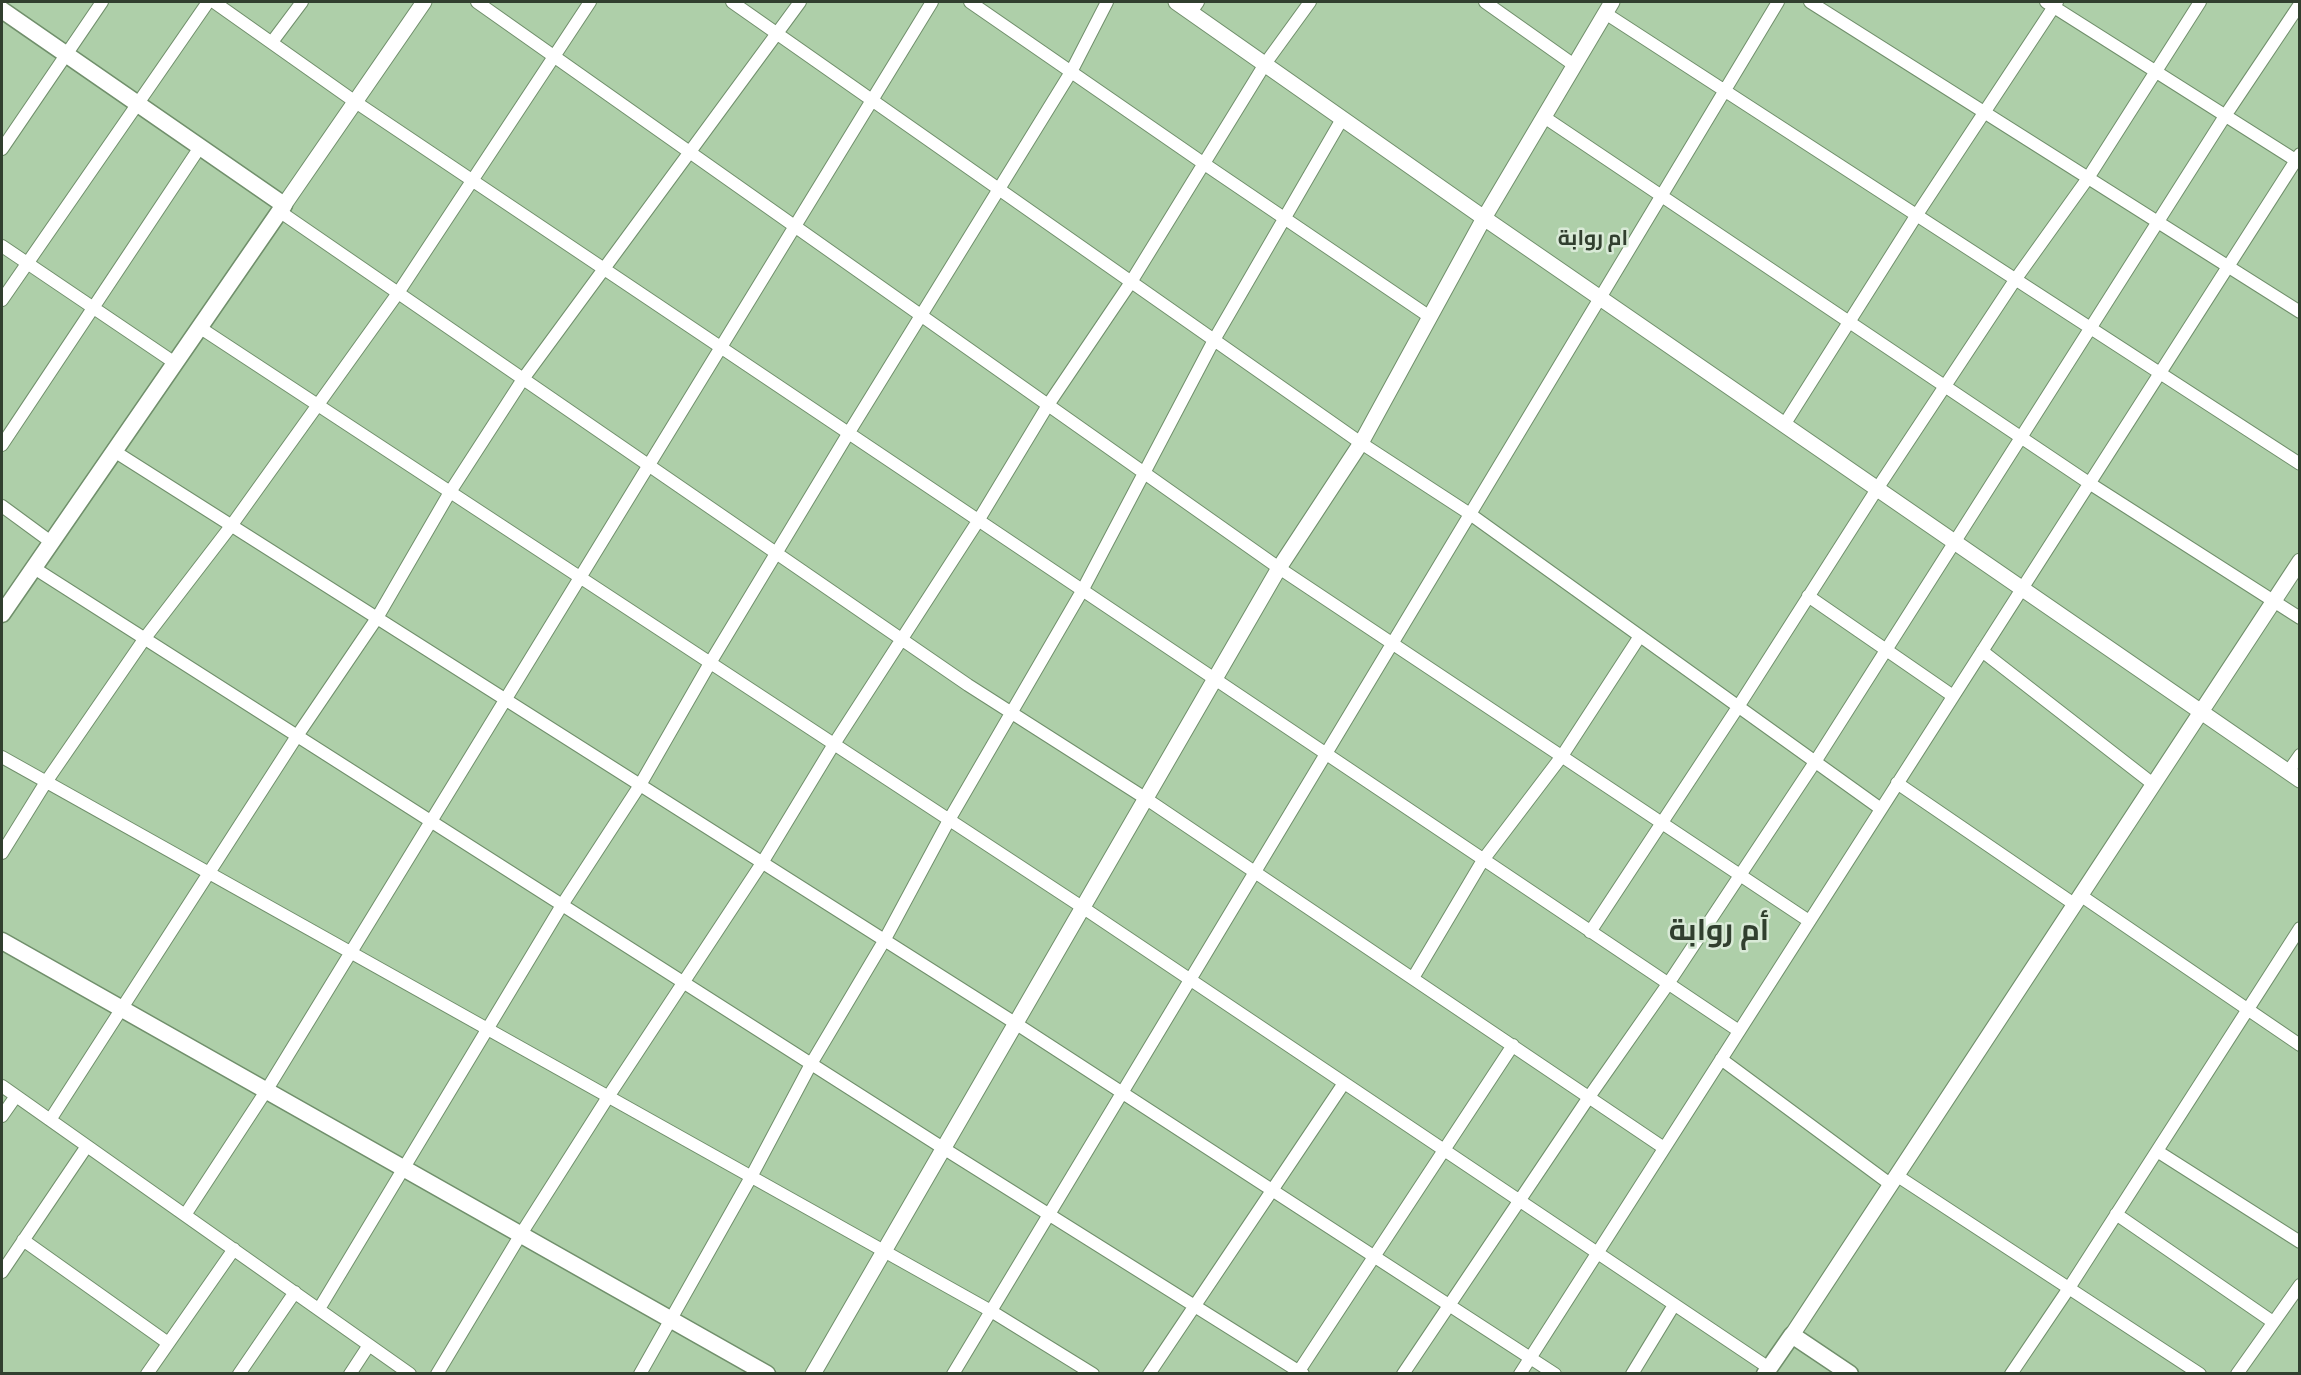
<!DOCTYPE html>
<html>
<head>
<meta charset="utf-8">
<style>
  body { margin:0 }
  #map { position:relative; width:2301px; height:1375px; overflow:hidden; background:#aecfa9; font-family:Signika,sans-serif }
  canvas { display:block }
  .frame { position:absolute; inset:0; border:3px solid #313f2f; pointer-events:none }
</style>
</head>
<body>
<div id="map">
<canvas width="2301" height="1375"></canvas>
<div class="frame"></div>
</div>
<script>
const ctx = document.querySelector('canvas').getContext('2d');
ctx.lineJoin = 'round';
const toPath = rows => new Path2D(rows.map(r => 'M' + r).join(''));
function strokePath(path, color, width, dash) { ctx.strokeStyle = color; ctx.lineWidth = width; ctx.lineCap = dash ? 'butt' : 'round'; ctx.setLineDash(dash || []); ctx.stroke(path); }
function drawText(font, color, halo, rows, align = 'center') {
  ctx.font = font + ' Signika,Cairo,sans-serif'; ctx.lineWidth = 5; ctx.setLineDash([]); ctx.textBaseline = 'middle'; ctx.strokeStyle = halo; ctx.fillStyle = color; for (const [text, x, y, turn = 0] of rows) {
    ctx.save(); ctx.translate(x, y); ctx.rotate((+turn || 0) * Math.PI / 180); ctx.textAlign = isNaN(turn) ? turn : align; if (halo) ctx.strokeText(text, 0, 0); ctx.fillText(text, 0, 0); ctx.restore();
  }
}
const minor = toPath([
  [214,2,354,101,1739,1031],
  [477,2,1279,568,1809,921],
  [732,2,1361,443,1470,514,1881,809],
  [970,2,1203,163,1430,317],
  [1485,2,1574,65],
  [1810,2,2300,312],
  [2046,2,2300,163],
  [1191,12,1198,2],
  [1605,13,2300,464],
  [272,42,302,2],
  [1544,117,2089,483,2300,618],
  [2,149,102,2],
  [279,211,968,685,1145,798,1664,1148],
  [2,246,175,363],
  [2,300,208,2],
  [199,327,1082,907,1769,1368],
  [1784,425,1916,216,2057,2],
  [2,445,200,147],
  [114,451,1015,1023,1555,1374],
  [2,506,51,542],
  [34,568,943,1148,1303,1374],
  [1808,596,1953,696],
  [1982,651,2153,784],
  [2,757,991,1311,1093,1374],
  [2288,772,2300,755],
  [1897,783,2074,904],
  [2,853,46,782,145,638,231,526,398,293,590,2],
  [2080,895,2300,1045],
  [1590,932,1738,707,1877,489,2015,280,2088,178,2200,2],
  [1413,978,1483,860,1562,756,1640,636],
  [1721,1059,1890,1184],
  [2,1086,410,1374],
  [2,1116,16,1096],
  [50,1120,297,736,377,618,450,492,523,379,800,2],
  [2157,1151,2300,1242],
  [1896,1175,2200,1374],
  [2116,1214,2273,1322],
  [185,1215,266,1091,932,2],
  [23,1240,168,1343],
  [2,1272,87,1146],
  [319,1309,562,905,640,785,710,663,848,434,1071,72,1107,2],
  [147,1374,234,1249],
  [239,1374,295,1292],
  [350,1374,369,1345],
  [437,1374,521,1234,608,1097,762,863,834,744,978,521,1048,405,1131,282,1265,64,1310,2],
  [640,1374,751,1177,811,1064,884,941,949,820,1082,591,1214,340,1342,119],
  [953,1374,1778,2],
  [1149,1374,1344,1083],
  [1297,1374,1513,1045],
  [1403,1374,1589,1097,1668,984,1815,762,2225,116,2300,4],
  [1520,1374,2300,154],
  [1632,1374,1674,1305],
  [2011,1374,2069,1288,2300,928],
  [2237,1374,2300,1285]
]);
const tertiary = toPath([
  [1176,2,1484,218,2300,780],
  [284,205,424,2],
  [1792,1335,2300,561],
  [813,1374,1279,568,1361,443,1484,218,1612,2]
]);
const secondary = toPath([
  [2,10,284,205,2,614],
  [2,941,767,1374],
  [1765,1374,1792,1335,1850,1374]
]);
const quarterNames = [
  ["ام روابة",1593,239]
];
const townNames = [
  ["أم روابة",1719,932]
];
strokePath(minor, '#708f6b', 14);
strokePath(tertiary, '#708f6b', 17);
strokePath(secondary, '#708f6b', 19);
strokePath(minor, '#fff', 12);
strokePath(tertiary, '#fff', 15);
strokePath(secondary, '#fff', 16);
drawText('bold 21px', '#313f2f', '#d9ead7', quarterNames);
drawText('bold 30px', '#313f2f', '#d9ead7', townNames);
</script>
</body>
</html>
